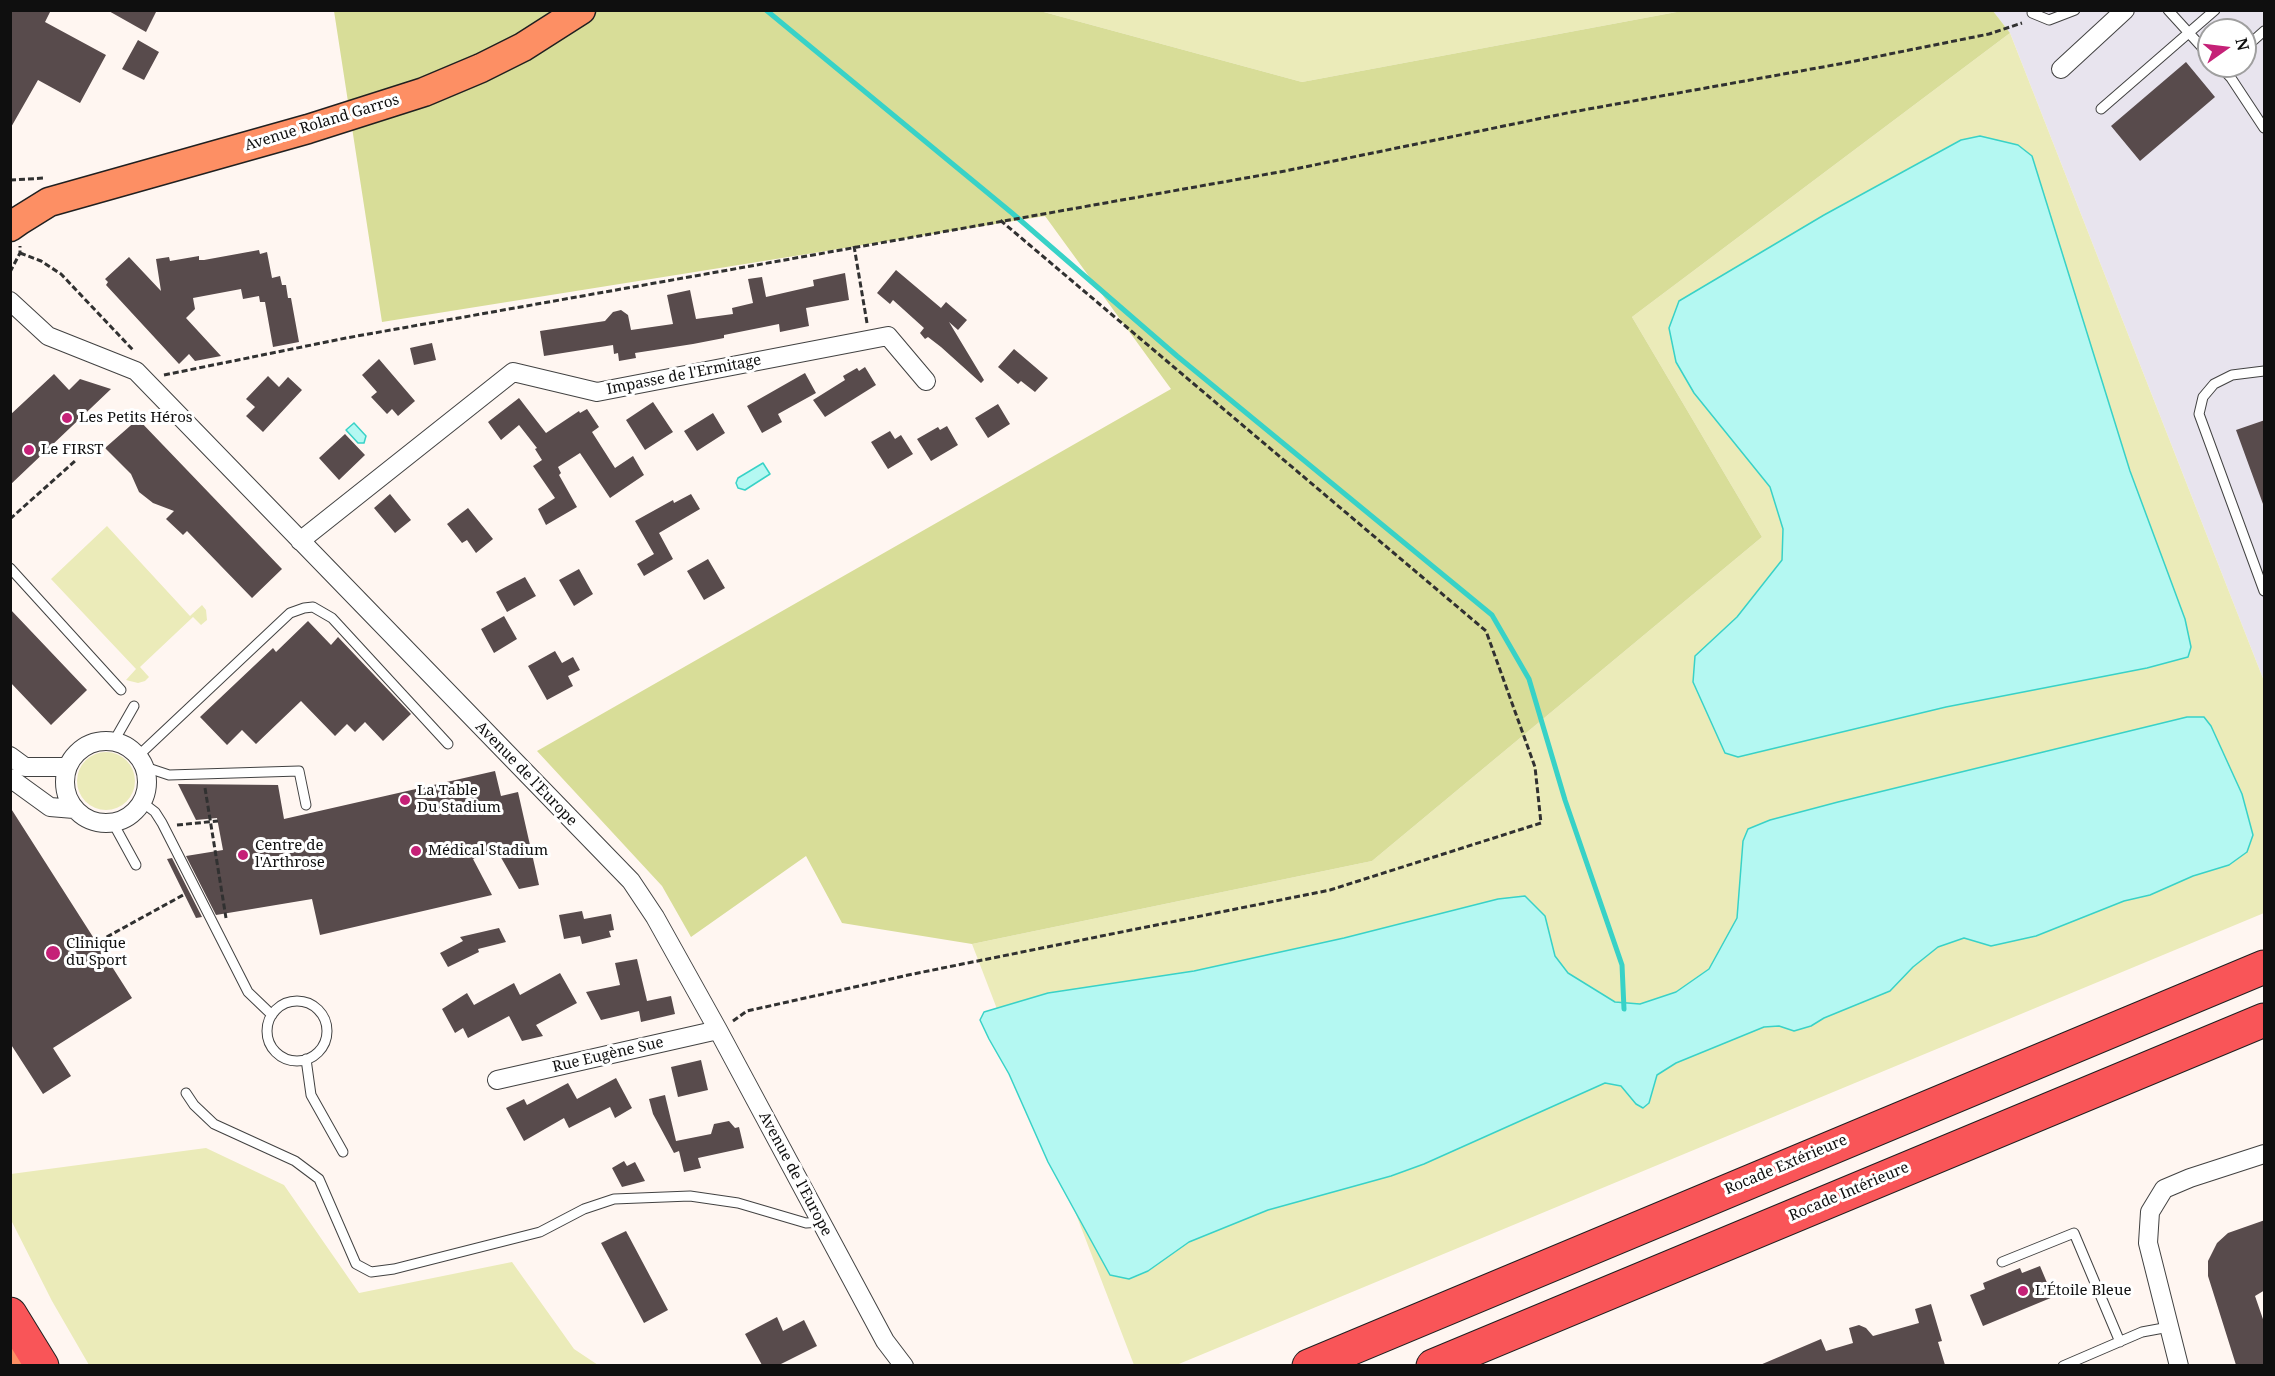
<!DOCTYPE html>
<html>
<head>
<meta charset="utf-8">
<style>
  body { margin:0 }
  #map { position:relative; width:2275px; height:1376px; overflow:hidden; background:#fff6f1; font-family:"Noto Serif",serif }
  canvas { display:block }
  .frame { position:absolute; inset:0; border:12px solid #0f0f0f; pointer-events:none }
  .north { position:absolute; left:2197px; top:18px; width:60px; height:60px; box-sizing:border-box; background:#fff; border:2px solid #9f9f9f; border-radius:50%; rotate:76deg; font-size:16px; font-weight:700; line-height:24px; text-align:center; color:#0f0f0f }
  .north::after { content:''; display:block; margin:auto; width:21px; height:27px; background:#c52177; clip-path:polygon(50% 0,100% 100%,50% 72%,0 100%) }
</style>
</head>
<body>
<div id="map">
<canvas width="2275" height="1376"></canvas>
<div class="frame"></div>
<div class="north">N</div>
</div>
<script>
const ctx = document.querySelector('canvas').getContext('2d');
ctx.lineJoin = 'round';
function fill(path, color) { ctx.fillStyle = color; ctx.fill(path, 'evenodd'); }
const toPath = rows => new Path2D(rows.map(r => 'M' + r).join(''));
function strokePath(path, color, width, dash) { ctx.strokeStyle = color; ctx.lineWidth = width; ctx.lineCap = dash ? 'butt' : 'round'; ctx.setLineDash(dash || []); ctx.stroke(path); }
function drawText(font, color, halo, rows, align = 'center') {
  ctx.font = font + ' "Noto Serif",serif'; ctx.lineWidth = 6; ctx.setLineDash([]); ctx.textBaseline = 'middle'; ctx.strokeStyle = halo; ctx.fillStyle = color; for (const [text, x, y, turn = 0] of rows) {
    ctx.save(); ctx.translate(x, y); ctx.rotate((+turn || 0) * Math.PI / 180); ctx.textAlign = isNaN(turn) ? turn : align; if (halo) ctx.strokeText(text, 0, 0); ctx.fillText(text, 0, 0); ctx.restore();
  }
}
const industrial = toPath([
  [1993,11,2264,11,2264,681,2010,33],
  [2209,30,2245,30,2245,66,2209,66]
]);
const green = toPath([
  [1040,11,1682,11,1302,82],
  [2010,33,2264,681,2264,913,1174,1366,1134,1365,972,944,1372,861,1762,537,1632,317],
  [107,526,190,616,202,605,206,610,207,620,201,625,193,617,140,667,149,677,145,681,138,683,126,680,136,669,51,579],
  '77 781a29 29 0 1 1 58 0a29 29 0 1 1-58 0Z',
  [206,1148,284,1185,359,1293,512,1262,574,1349,598,1365,89,1365,52,1301,11,1220,11,1174]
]);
const forest = toPath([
  [334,11,1040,11,1302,82,1682,11,1993,11,2010,33,1632,317,1762,537,1372,861,972,944,842,923,806,856,691,937,662,886,537,751,1171,389,1045,216,382,322]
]);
const water = toPath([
  [1980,136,2018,145,2032,156,2130,471,2185,619,2191,647,2188,657,2147,668,1946,707,1738,757,1725,753,1693,682,1695,656,1737,617,1782,560,1783,529,1770,487,1694,393,1676,362,1669,328,1679,301,1824,215,1961,140,1980,136],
  [354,423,366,436,364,443,358,443,346,430,354,423],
  [763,463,770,474,745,490,738,488,736,483,738,478,763,463],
  [2187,717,2204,717,2211,726,2242,794,2253,835,2247,852,2229,865,2193,876,2150,895,2124,901,2036,936,1991,946,1964,938,1938,947,1913,967,1890,991,1824,1018,1811,1026,1794,1031,1779,1026,1764,1027,1676,1063,1657,1075,1649,1103,1643,1108,1636,1104,1621,1086,1605,1083,1424,1164,1391,1176,1268,1210,1189,1242,1148,1271,1129,1279,1110,1275,1048,1162,1009,1074,989,1039,980,1020,984,1012,1048,993,1194,971,1344,938,1498,899,1525,896,1545,916,1555,956,1568,973,1615,1002,1640,1004,1676,992,1709,969,1737,918,1743,841,1748,829,1770,820,1838,802,2187,717]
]);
const stream = toPath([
  [766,10,1012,213,1177,356,1492,615,1529,679,1565,800,1622,965,1624,1009]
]);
const building = toPath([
  [10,10,51,10,45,22,106,55,80,103,38,80,10,129],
  [107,10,157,10,146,32],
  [138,40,159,52,144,80,122,69],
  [2186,62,2215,97,2140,161,2111,126],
  [259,250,260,254,267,252,272,278,280,276,282,285,286,285,288,298,291,298,299,342,273,347,265,302,260,302,259,296,243,299,241,289,193,298,195,309,186,318,221,356,195,361,189,354,179,364,106,285,108,282,105,279,129,257,161,291,156,259,169,257,170,261,199,256,199,260,204,260],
  [896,270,941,308,946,302,967,320,958,330,949,322,984,380,981,383,941,347,928,337,925,339,920,333,924,328,893,300,890,304,877,293],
  [845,273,849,300,806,308,809,326,780,332,779,324,724,335,724,338,693,344,635,353,636,358,619,361,618,353,614,354,613,345,544,356,540,331,605,321,613,312,621,310,628,315,631,330,673,324,667,295,690,290,696,319,733,314,732,308,753,303,748,279,762,277,766,297,814,286,813,280],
  [432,343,436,360,414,365,410,348],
  [1014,349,1048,378,1035,392,1021,381,1018,384,998,367],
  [379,359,415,401,398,416,392,409,387,414,371,397,377,392,362,375],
  [865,367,876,385,825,417,813,400,845,380,843,376,857,368,859,371],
  [805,373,816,393,778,414,782,422,762,433,747,406],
  [54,374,69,390,80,379,111,389,10,485,10,415],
  [268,376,279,387,288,377,302,390,263,432,246,416,255,407,246,399],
  [519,398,546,433,579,411,580,413,587,409,599,427,592,432,615,468,633,456,644,475,610,498,580,453,558,467,561,473,559,475,577,507,546,525,538,509,555,498,533,466,542,460,535,449,537,448,519,425,501,440,488,422],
  [653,402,673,432,645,450,626,420],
  [998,404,1010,424,988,438,975,418],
  [713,413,725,433,697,451,684,431],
  [138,419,282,569,252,598,187,531,183,535,166,519,174,511,153,503,139,492,131,474,105,448],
  [2265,420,2265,504,2263,504,2236,430],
  [947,426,958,445,931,461,917,439,938,427,940,430],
  [890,431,895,439,901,435,913,454,888,469,871,442],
  [345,434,365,455,339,480,319,458],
  [390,494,411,520,395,533,374,508],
  [691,494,700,509,659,533,673,559,644,576,637,564,654,554,635,521,673,500,674,503],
  [468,508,493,539,476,553,467,540,462,543,447,524],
  [708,559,725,588,704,600,687,571],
  [579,569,593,594,574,606,559,580],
  [525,577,536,596,507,612,496,592],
  [10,609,87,690,51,725,10,682],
  [504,616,517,639,494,653,481,629],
  [308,621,331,645,338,637,411,714,383,741,365,722,355,732,347,724,335,736,301,701,256,744,242,730,227,745,200,717,273,648,276,652],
  [555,651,562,663,573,657,580,670,568,676,573,686,547,700,528,666],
  [495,771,501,796,518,792,539,885,519,889,495,847,473,859,492,895,320,935,312,899,216,915,186,856,223,850,217,818,196,820,178,784,278,785,284,819],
  [10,807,132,998,53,1048,71,1076,43,1094,10,1043],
  [172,858,202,917,196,918,167,859],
  [582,911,584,919,611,914,614,930,609,931,611,937,582,944,580,936,564,939,559,915],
  [499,928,506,942,478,949,479,952,448,967,440,953,463,941,460,937],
  [637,959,647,1001,671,996,675,1014,641,1022,639,1011,601,1020,586,992,620,985,615,963],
  [560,973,577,1003,536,1025,543,1036,522,1041,509,1016,468,1038,463,1028,455,1033,442,1009,467,993,474,1005,514,983,520,995],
  [701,1060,708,1090,678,1097,671,1067],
  [616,1078,632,1108,615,1118,610,1107,569,1128,564,1118,524,1141,506,1108,524,1099,527,1105,568,1083,577,1099],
  [665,1095,676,1141,711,1134,714,1124,729,1121,735,1128,739,1127,744,1148,698,1158,701,1168,684,1172,679,1151,674,1153,653,1114,649,1099],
  [624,1161,627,1166,635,1162,645,1181,622,1187,612,1168],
  [2265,1220,2265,1290,2255,1296,2265,1325,2265,1365,2236,1365,2208,1276,2208,1261,2217,1243,2228,1233],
  [626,1231,668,1310,644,1323,601,1243],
  [2040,1266,2053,1297,1983,1326,1970,1295,1985,1289,1983,1283,2020,1268,2022,1273],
  [1931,1304,1942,1341,1938,1342,1945,1365,1760,1365,1821,1339,1826,1351,1853,1343,1849,1328,1859,1325,1866,1328,1873,1336,1919,1323,1915,1309],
  [777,1317,783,1331,804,1320,817,1346,779,1365,762,1365,745,1334]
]);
const path = toPath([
  [10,180,45,178],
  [10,191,11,192],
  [854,246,867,323],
  [20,253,41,261,61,274,133,350],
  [10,272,20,253,20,246],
  [164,375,346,338,1285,171,1572,112,1845,63,1989,34,2022,23],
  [10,519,76,460],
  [205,788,226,918],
  [177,825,218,821],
  [83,950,185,894],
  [733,1021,747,1011,913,974,1330,890,1541,823,1535,767,1486,631,1000,220]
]);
const lane = toPath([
  [2168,10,2209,55],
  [2032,13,2049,20,2075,10],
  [2245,48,2264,31],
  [2220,66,2231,78,2264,128],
  [2101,109,2215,10],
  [2264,371,2232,375,2214,384,2203,397,2199,414,2264,591],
  [10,568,121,690],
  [114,741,134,706],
  [138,756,290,613,304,608,313,607,332,618,448,744],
  [145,767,169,775,299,771,306,805],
  [142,802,155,812,162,823,248,992,272,1015],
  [113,823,136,865],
  '267 1031a30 30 0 1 1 60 0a30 30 0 1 1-60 0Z',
  [306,1059,311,1095,343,1152],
  [186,1093,194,1105,214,1124,295,1161,319,1179,356,1264,371,1272,394,1269,540,1232,584,1209,614,1199,690,1196,738,1203,806,1223,821,1222],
  [2002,1262,2074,1233,2120,1342],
  [2063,1366,2142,1332,2169,1327]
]);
const street = toPath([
  [2061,69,2125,10],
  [10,301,48,336,136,371,631,881,655,917,718,1030,885,1341,904,1366],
  [300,541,513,372,597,392,888,336,926,381],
  '65 782a41 41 0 1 1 82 0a41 41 0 1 1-82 0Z',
  [10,756,25,767,67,767],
  [10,778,50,807,74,809],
  [497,1080,718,1030],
  [2179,1366,2148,1243,2150,1212,2164,1189,2190,1178,2264,1154]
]);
const primary = toPath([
  [10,227,20,220,49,202,308,129,424,92,481,68,523,47,581,10],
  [10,1352,18,1366]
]);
const highway = toPath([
  [10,1314,42,1366],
  [1309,1366,2264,967],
  [1433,1366,2264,1020]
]);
const markers = [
  [67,418,6,"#c52177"],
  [29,450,6,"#c52177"],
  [405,800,6,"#c52177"],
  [416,851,6,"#c52177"],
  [243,855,6,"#c52177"],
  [53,953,8,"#c52177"],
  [2023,1291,6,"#c52177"]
];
const streetNames = [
  ["Avenue Roland Garros",322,123,-17],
  ["Impasse de l'Ermitage",684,375,-11],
  ["Avenue de l'Europe",526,774,46],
  ["Rue Eugène Sue",608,1055,-13],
  ["Rocade Extérieure",1786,1165,-23],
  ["Avenue de l'Europe",795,1174,62],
  ["Rocade Intérieure",1849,1192,-23]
];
const poiNames = [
  ["Les Petits Héros",79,418],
  ["Le FIRST",41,450],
  ["La Table",417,791],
  ["Du Stadium",417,808],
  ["Centre de",255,846],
  ["l'Arthrose",255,863],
  ["Médical Stadium",428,851],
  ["Clinique",66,944],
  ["du Sport",66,961],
  ["L'Étoile Bleue",2035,1291]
];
fill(industrial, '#e8e4ee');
fill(green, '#ebebb9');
fill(forest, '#d8dd98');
fill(water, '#b4f8f2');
strokePath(water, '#38d2c7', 1.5);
strokePath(stream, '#38d2c7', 5);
fill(building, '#584b4c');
strokePath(lane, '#424242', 11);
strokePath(street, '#424242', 20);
strokePath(primary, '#202020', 31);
strokePath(highway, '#202020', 35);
strokePath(path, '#313131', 3, [6, 3]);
strokePath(lane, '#fff', 9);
strokePath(street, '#fff', 18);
strokePath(primary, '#fd8f64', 28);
strokePath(highway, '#f95558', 33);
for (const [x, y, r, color] of markers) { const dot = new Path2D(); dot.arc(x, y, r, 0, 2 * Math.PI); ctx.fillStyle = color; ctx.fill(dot); strokePath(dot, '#fff', 2); }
drawText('15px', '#0f0f0f', '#fff', streetNames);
drawText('15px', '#0f0f0f', '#fff', poiNames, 'left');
</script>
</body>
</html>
